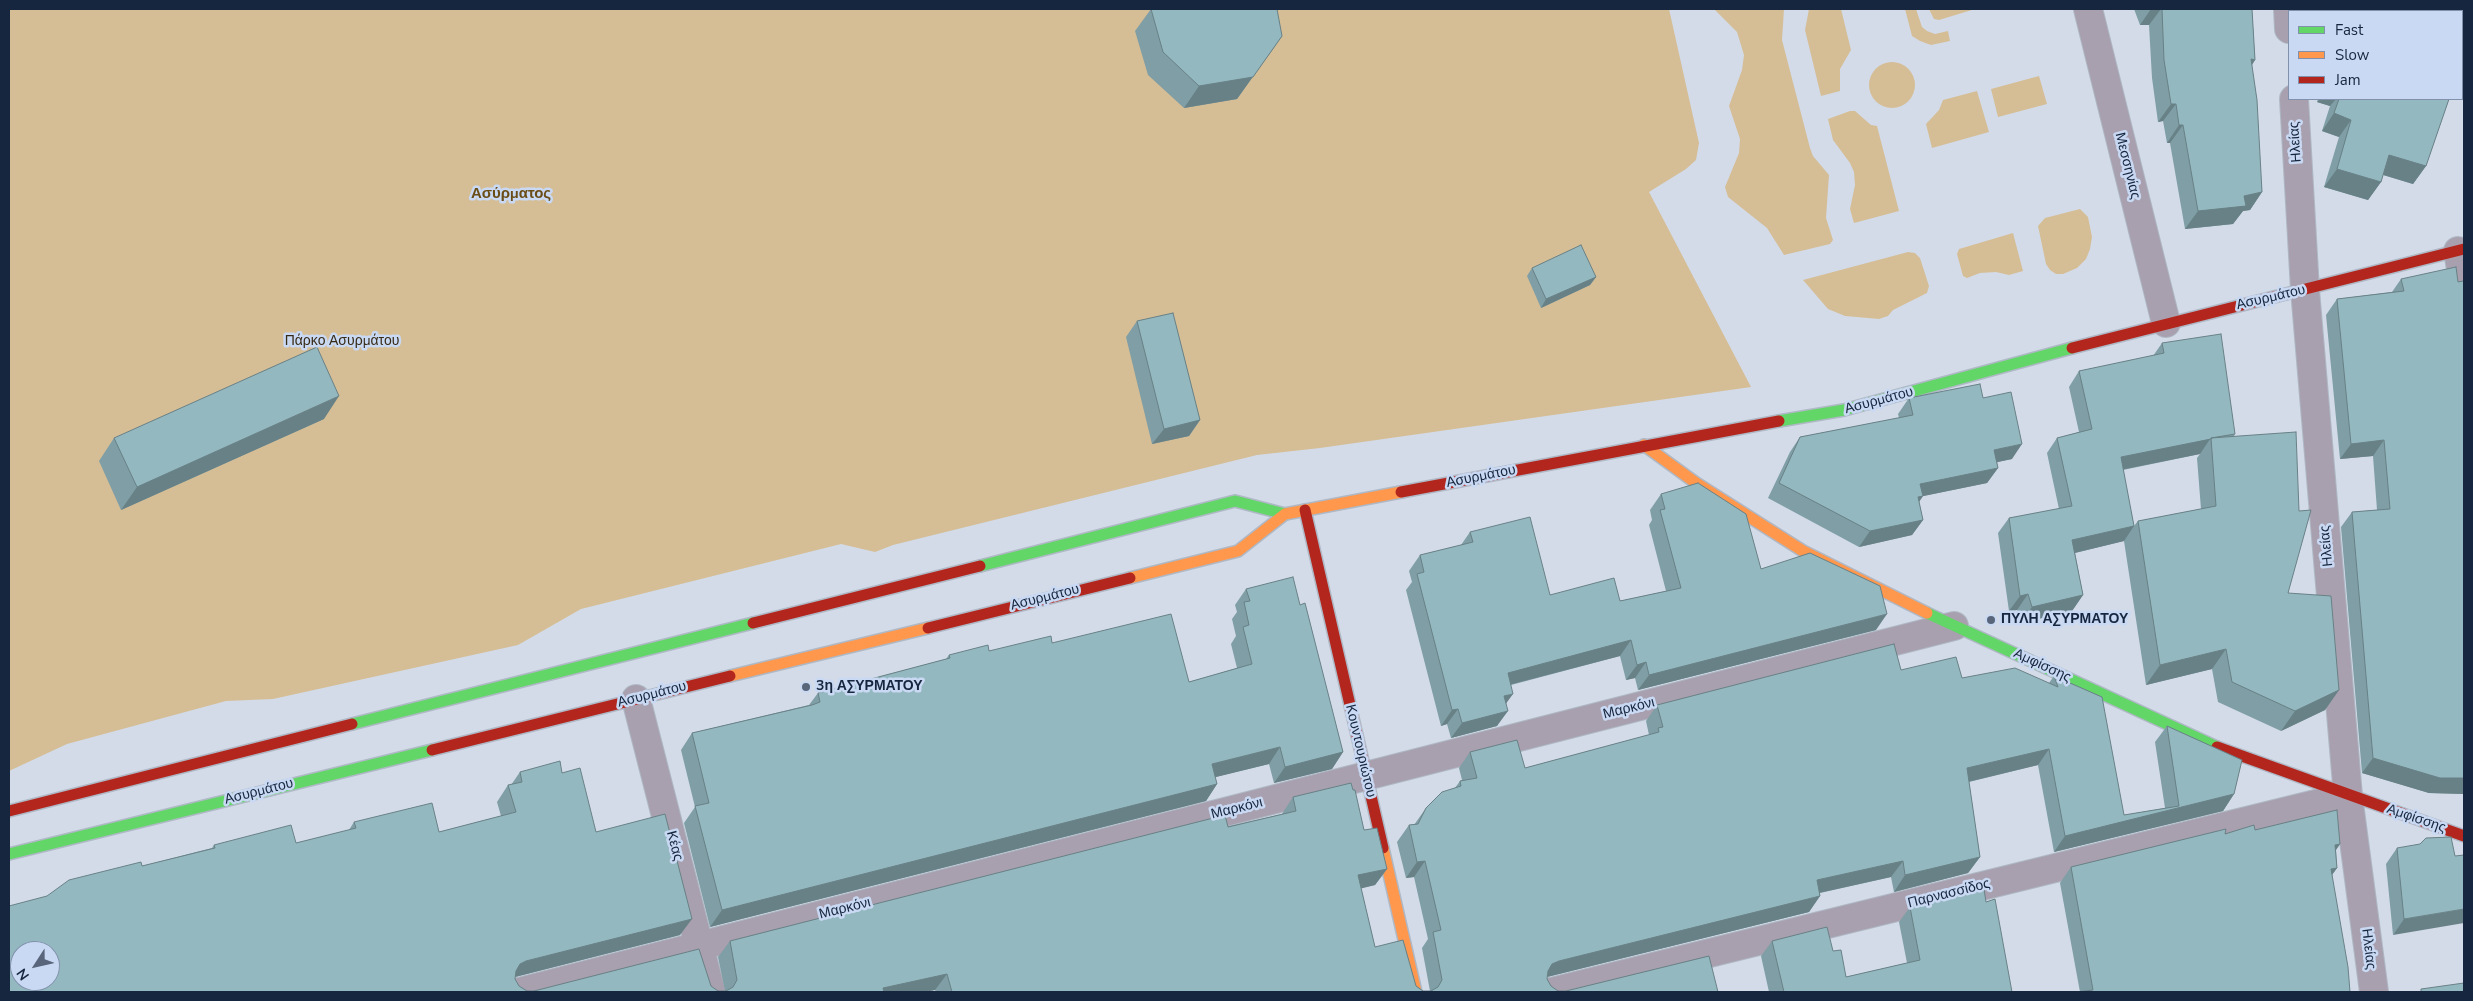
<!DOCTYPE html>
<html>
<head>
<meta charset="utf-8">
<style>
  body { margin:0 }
  #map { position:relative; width:2473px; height:1001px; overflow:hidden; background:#d3dbe9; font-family:"Nunito Sans",sans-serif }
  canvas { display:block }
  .frame { position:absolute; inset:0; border:10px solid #16263e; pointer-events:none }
  .legend { position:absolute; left:2288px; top:10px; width:175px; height:90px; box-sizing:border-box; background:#c9d9f3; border:1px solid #8191ab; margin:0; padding:6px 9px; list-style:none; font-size:15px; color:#16263e }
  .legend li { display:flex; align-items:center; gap:10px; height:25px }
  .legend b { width:25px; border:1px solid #8191ab }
  .north { position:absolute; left:10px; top:941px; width:50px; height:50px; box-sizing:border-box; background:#c9d9f3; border:1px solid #8191ab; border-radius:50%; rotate:235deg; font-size:14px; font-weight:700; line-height:20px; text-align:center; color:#16263e }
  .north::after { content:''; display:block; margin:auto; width:18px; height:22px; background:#58657a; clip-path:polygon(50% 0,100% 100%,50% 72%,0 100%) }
</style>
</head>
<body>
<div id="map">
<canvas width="2473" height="1001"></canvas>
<div class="frame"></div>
<ul class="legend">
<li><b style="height:6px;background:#63d668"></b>Fast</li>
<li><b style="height:6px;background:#ff974d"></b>Slow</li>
<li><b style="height:6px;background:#b3261e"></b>Jam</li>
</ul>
<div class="north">N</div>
</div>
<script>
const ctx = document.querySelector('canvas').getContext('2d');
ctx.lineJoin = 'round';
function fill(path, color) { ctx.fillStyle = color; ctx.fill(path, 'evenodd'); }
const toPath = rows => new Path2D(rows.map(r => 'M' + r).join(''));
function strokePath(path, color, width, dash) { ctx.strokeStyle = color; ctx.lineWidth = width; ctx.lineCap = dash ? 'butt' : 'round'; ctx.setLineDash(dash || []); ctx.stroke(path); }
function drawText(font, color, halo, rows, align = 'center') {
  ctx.font = font + ' "Nunito Sans",sans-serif'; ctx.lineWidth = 5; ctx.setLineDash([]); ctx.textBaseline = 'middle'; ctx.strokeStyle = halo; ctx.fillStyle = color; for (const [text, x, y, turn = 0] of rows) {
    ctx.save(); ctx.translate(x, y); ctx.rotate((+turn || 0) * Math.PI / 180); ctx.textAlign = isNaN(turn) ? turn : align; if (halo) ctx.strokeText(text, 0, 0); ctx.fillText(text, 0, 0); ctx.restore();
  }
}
const green = toPath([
  [9,9,1669,9,1699,143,1696,160,1686,169,1649,192,1751,387,1320,448,1257,455,893,545,875,552,841,544,581,609,518,645,273,699,226,701,67,744,9,771],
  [1714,9,1784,9,1782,40,1810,148,1813,156,1829,175,1826,218,1833,240,1830,244,1784,255,1767,228,1728,197,1725,187,1739,153,1740,139,1729,106,1742,70,1744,55,1737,32],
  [1809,9,1841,9,1851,50,1840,69,1840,91,1821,96,1805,30],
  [1905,9,1916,9,1922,27,1927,31,1935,34,1948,31,1950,41,1931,45,1920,41,1912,36],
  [1929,9,1975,9,1939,20,1934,19],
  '1869 85a23 23 0 1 1 46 0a23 23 0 1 1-46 0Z',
  [2039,76,2047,104,1998,117,1991,89],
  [1977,91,1989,132,1932,148,1926,124,1939,110,1943,100],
  [1850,111,1855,111,1871,125,1877,126,1899,211,1854,223,1850,209,1855,185,1854,172,1850,163,1833,140,1828,119],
  [2080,209,2088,217,2092,237,2090,249,2086,259,2077,268,2063,274,2056,274,2050,270,2046,264,2038,226,2045,218],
  [2013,233,2023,271,2009,275,1996,272,1980,273,1967,278,1963,276,1957,254,1959,249],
  [1908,252,1915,253,1920,258,1929,286,1927,293,1893,310,1888,316,1879,319,1845,316,1828,309,1803,280]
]);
const street = toPath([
  [2088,9,2166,323],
  [2288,9,2289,29],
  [2294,99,2305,290,2348,796,2374,992],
  [2458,251,2464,287],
  [636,699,711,992],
  [519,992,1954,626],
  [1551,992,2348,796]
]);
const fast = toPath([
  [1779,421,1844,410,2072,348],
  [980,566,1235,501,1285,514],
  [1927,613,2217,747],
  [352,724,753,623],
  [9,854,432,750]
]);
const slow = toPath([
  [1644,445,1696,483,1803,551,1927,613],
  [1130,578,1238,551,1285,514,1401,492],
  [730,676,928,628],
  [1383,848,1416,992]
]);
const jam = toPath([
  [2072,348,2464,249],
  [1401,492,1779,421],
  [1305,510,1383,848],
  [753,623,980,566],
  [928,628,1130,578],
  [2217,747,2464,836],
  [432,750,730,676],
  [9,811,352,724]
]);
const wall = toPath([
  [1151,9,1282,36,1237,99,1184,108,1148,75,1135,31],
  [2134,9,2252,9,2255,60,2252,65,2262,192,2250,210,2243,211,2233,224,2185,229,2170,143,2167,143,2163,121,2158,122,2152,78,2149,25,2140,25],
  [2331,9,2464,9,2464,90,2462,89,2462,11,2340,11],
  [2318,99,2449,99,2426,166,2413,184,2383,175,2381,182,2368,200,2324,187,2339,137,2322,131,2330,106,2317,102],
  [1532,268,1596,277,1590,285,1541,308,1527,276],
  [2401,279,2464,282,2464,794,2429,793,2362,773,2341,527,2352,512,2377,510,2373,456,2340,459,2326,315,2337,299,2392,292],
  [1137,321,1200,420,1189,436,1152,444,1126,337],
  [2162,343,2235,434,2234,436,2288,593,2339,690,2325,710,2281,731,2218,702,2212,669,2146,685,2124,541,2075,553,2083,595,2072,611,2021,623,2017,610,2009,611,1998,533,2009,518,2059,509,2047,453,2057,438,2079,432,2069,387,2079,371,2153,356],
  [2200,454,2197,458,2201,509,2138,521,2134,526,2123,470],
  [1909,398,1983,398,2012,459,1997,462,1998,468,1987,483,1923,496,1919,502,1923,520,1912,535,1859,547,1768,498,1790,452,1800,437,1899,418,1898,414],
  [324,419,121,510,99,461,114,438],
  [1661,494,1761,569,1876,630,1638,690,1635,678,1626,680,1620,656,1511,685,1506,704,1497,726,1451,738,1447,724,1441,726,1406,590,1412,582,1409,571,1420,555,1461,545,1470,532,1550,595,1620,601,1666,591,1649,525,1652,520,1650,510],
  [1246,589,1300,605,1343,752,1332,769,1274,783,1269,764,1215,777,1217,784,1206,801,710,927,684,823,695,807,681,750,692,733,809,705,818,693,946,659,949,655,989,651,1052,643,1189,682,1237,668,1231,644,1236,636,1232,619,1237,612,1235,605],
  [1901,670,1962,678,2049,683,2054,676,2124,815,2165,808,2155,742,2167,726,2234,794,2223,811,2054,852,2038,765,1969,782,1980,857,1968,873,1894,892,1891,877,1820,893,1820,896,1809,912,1547,977,1547,979,1551,986,1558,991,1718,992,936,992,935,990,925,992,9,992,47,896,142,866,212,848,214,845,296,843,349,830,354,822,439,832,501,816,497,802,508,785,511,785,520,772,562,773,596,832,680,935,515,977,515,979,519,986,527,991,711,986,718,991,725,991,718,957,730,941,1282,814,1293,797,1364,830,1387,869,1375,885,1361,888,1375,947,1416,986,1423,991,1430,991,1422,948,1428,939,1414,877,1406,878,1397,842,1409,825,1414,825,1426,808,1455,788,1460,781,1462,780,1459,768,1470,752,1525,768,1649,735,1646,721,1657,705],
  [2255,830,2340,844,2336,850,2337,868,2332,875,2350,992,2080,992,2060,883,2071,867,2225,834],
  [2397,848,2455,856,2393,935,2386,864],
  [1986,902,2012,992,1769,992,1761,956,1772,941,1833,951,1846,977,1907,963,1899,922,1910,907]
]);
const shadedWall = toPath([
  [2151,9,2161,9,2149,25,2140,25],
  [2331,9,2342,9,2340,11],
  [1282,36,1237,99,1184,108,1199,86],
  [2251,59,2255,60,2243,78],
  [2462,68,2464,69,2464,90,2462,89],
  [2320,99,2336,99,2330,106,2317,102],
  [2171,104,2176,104,2163,121,2158,122],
  [2334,113,2351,120,2339,137,2322,131],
  [2179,125,2183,125,2170,143,2167,143],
  [2389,155,2426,166,2413,184,2377,173],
  [2337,169,2381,182,2368,200,2324,187],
  [2262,192,2250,210,2243,211,2233,224,2185,229,2198,211,2244,196],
  [1596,277,1590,285,1541,308,1546,299],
  [339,396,324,419,121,510,137,487],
  [1200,420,1189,436,1152,444,1164,429],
  [2210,439,2200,454,2110,472,2121,457],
  [2384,440,2373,456,2340,459,2351,444],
  [2022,444,2012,459,1984,465,1994,450],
  [1998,468,1987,483,1909,499,1920,484],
  [1923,496,1912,512,1918,497],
  [1923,520,1912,535,1859,547,1870,531],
  [2134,526,2124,541,2062,556,2072,540],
  [2028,594,2017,610,2009,611,2020,596],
  [2083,595,2072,611,2021,623,2032,607],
  [1887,614,1876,630,1638,690,1649,675],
  [1631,640,1620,656,1497,688,1508,673],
  [2226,649,2212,669,2146,685,2160,665],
  [1646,662,1635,678,1626,680,1637,665],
  [2339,690,2325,710,2281,731,2295,711],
  [1513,694,1502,709,1504,696],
  [1458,709,1447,724,1441,726,1452,710],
  [1508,711,1497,726,1451,738,1462,723],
  [1280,747,1269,764,1200,781,1212,764],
  [2049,749,2038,765,1955,785,1967,768],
  [1343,752,1332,769,1274,783,1285,767],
  [2373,758,2464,778,2464,794,2429,793,2362,773],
  [1217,784,1206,801,710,927,722,910],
  [2234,794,2223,811,2054,852,2065,836],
  [2340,844,2329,860,2335,845],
  [1980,857,1968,873,1894,892,1905,875],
  [1425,861,1414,877,1406,878,1417,862],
  [1903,861,1891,877,1805,896,1817,880],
  [2337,868,2326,883,2331,869],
  [1387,869,1375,885,1347,892,1358,875],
  [1820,896,1809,912,1547,977,1541,980,1552,964,1559,961],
  [2464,909,2464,923,2393,935,2404,919],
  [692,919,680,935,515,977,508,981,520,964,526,961],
  [947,974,935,990,925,992,880,992,883,988]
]);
const building = toPath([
  [1151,9,1277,9,1282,36,1253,77,1199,86,1163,52,1151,9],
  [2162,9,2252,9,2255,60,2251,59,2257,100,2262,192,2244,196,2246,206,2198,211,2183,125,2179,125,2176,104,2171,104,2164,60,2162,9],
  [2348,9,2464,9,2464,69,2462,68,2462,11,2348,11,2348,9],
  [2339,99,2449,99,2426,166,2389,155,2381,182,2337,169,2351,120,2334,113,2339,99],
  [1581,245,1596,277,1546,299,1532,268,1581,245],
  [2456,267,2458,282,2463,281,2464,282,2464,778,2440,778,2373,758,2352,512,2390,509,2384,440,2351,444,2337,299,2404,291,2401,279,2456,267],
  [1173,313,1200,420,1164,429,1137,321,1173,313],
  [2221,334,2235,434,2211,438,2211,439,2121,457,2134,526,2072,540,2083,595,2032,607,2028,594,2020,596,2009,518,2072,506,2057,438,2092,429,2079,371,2164,353,2162,343,2221,334],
  [317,347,339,396,137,487,114,438,317,347],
  [1980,384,1983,398,2011,392,2022,444,1994,450,1998,468,1920,484,1923,496,1918,497,1923,520,1870,531,1779,483,1800,437,1913,415,1909,398,1980,384],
  [2296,432,2299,511,2311,510,2288,593,2331,596,2339,690,2295,711,2232,682,2226,649,2160,665,2138,521,2216,506,2211,438,2296,432],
  [1698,483,1746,514,1761,569,1810,553,1880,586,1887,614,1649,675,1646,662,1637,665,1631,640,1508,673,1513,694,1504,696,1508,711,1462,723,1458,709,1452,710,1417,574,1424,572,1420,555,1473,542,1470,532,1530,517,1550,595,1614,578,1620,601,1681,588,1660,510,1665,509,1661,494,1698,483],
  [1293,577,1300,605,1305,603,1343,752,1285,767,1280,747,1212,764,1217,784,722,910,695,806,709,803,692,733,812,705,820,702,818,693,950,658,949,655,988,645,989,651,1051,636,1052,643,1171,614,1189,682,1252,664,1243,627,1249,625,1244,602,1250,601,1246,589,1293,577],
  [1894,644,1901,670,1956,657,1962,678,2015,668,2058,687,2054,676,2102,697,2124,815,2179,806,2167,726,2242,760,2234,794,2065,836,2049,749,1967,768,1980,857,1905,875,1903,861,1817,880,1820,896,1559,961,1552,964,1548,971,1547,979,1551,986,1558,991,1566,991,1709,956,1718,992,952,992,947,974,883,988,884,992,9,992,9,906,47,896,69,880,141,862,142,866,215,848,214,845,291,825,296,843,356,828,354,822,432,803,439,832,516,812,508,785,522,782,520,772,560,761,562,773,580,768,596,832,665,814,692,919,526,961,520,964,516,971,515,979,519,986,527,991,534,991,699,949,711,986,718,991,726,991,733,987,737,980,730,941,1225,815,1228,827,1296,811,1293,797,1351,783,1353,790,1355,790,1364,830,1377,828,1387,869,1358,875,1375,947,1403,940,1416,986,1423,991,1431,991,1438,987,1442,980,1433,932,1441,930,1425,861,1417,862,1409,825,1418,824,1426,808,1442,792,1461,786,1460,781,1477,778,1470,752,1517,740,1525,768,1659,732,1658,728,1663,727,1657,705,1894,644],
  [20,951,50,951,50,981,20,981,20,951],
  [2337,810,2340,844,2335,845,2337,868,2331,869,2348,967,2350,992,2078,992,2093,990,2071,867,2226,829,2225,834,2254,825,2255,830,2337,810],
  [2451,837,2455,856,2464,855,2464,909,2404,919,2397,848,2420,844,2426,838,2451,837],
  [1984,889,1986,902,1995,899,2012,992,1784,992,1772,941,1827,927,1833,951,1841,950,1846,977,1920,960,1910,907,1984,889],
  [2464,983,2464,992,2421,992,2421,989,2464,983]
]);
const markers = [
  [1991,620,5,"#58657a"],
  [806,687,5,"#58657a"]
];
const streetNames = [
  ["Ηλείας",2296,142,-94],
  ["Μεσσηνίας",2127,166,76],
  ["Ασυρμάτου",2271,298,-13],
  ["Ασυρμάτου",1879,401,-15],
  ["Ασυρμάτου",1481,477,-11],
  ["Ηλείας",2327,546,-95],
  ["Ασυρμάτου",1045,598,-14],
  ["Αμφίσσης",2042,666,25],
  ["Ασυρμάτου",652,695,-14],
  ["Μαρκόνι",1629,709,-14],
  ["Κουντουριώτου",1360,751,77],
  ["Ασυρμάτου",259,792,-14],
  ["Μαρκόνι",1237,809,-14],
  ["Αμφίσσης",2416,819,19],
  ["Κέας",674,846,75],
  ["Παρνασσίδος",1949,894,-14],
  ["Μαρκόνι",845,909,-14],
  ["Ηλείας",2368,949,83]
];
const parkNames = [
  ["Πάρκο Ασυρμάτου",342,342]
];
const poiNames = [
  ["ΠΥΛΗ ΑΣΥΡΜΑΤΟΥ",2001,620],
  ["3η ΑΣΥΡΜΑΤΟΥ",816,687]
];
const neighbourhoodNames = [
  ["Ασύρματος",511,194]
];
fill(green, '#d5be96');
strokePath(street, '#afb8c5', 30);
strokePath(fast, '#afb8c5', 14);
strokePath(slow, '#afb8c5', 14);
strokePath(jam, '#afb8c5', 14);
strokePath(street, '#a8a0ae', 28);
strokePath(fast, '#63d668', 11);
strokePath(slow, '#ff974d', 11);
strokePath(jam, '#b3261e', 11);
fill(wall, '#7f9ea5');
fill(shadedWall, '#688186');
fill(building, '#94b8c0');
strokePath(building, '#688186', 1);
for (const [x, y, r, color] of markers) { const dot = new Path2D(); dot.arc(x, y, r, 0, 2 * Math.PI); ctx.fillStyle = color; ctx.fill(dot); strokePath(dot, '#c9d9f3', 2); }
drawText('14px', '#16263e', '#c9d9f3', streetNames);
drawText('14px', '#372b16', '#c9d9f3', parkNames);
drawText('bold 14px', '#16263e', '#c9d9f3', poiNames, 'left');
drawText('bold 15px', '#6a4d16', '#c9d9f3', neighbourhoodNames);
</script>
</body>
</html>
